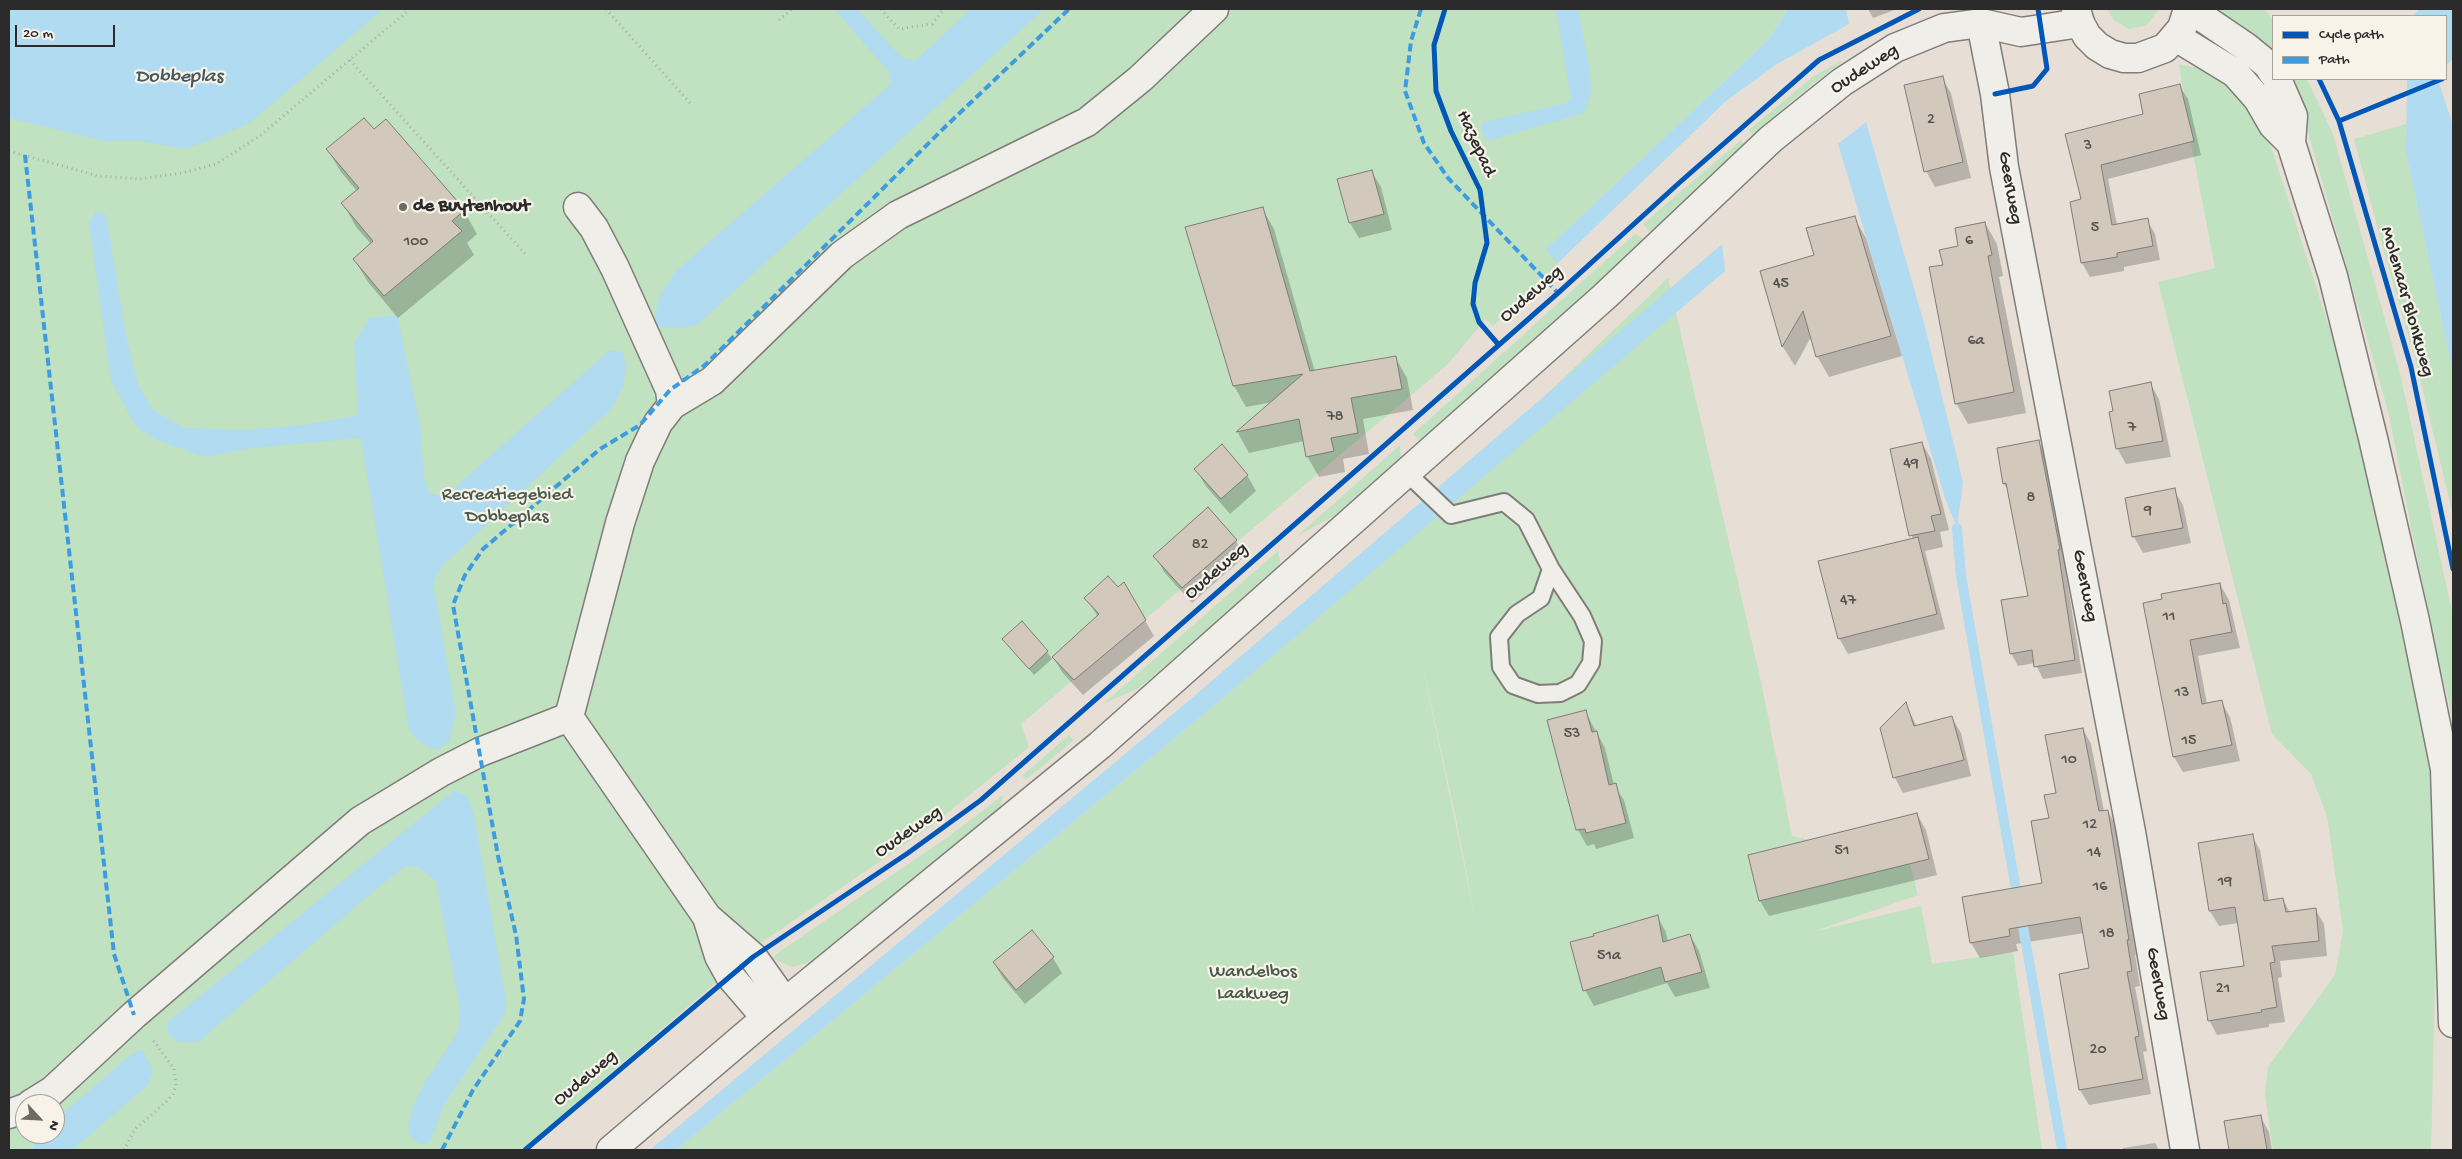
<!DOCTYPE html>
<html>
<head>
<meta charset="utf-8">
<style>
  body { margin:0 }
  #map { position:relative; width:2462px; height:1159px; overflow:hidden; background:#e7dfd5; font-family:"Gochi Hand",sans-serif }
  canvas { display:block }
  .frame { position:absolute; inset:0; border:10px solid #2b2b2b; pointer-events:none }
  .legend { position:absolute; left:2272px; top:15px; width:175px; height:65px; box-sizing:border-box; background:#f7f3e8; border:1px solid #a5a39c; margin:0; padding:6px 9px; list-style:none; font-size:15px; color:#2b2b2b }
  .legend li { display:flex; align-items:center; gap:10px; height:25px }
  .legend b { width:25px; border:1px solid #a5a39c }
  .north { position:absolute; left:15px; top:1094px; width:50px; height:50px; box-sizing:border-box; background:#f7f3e8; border:1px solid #a5a39c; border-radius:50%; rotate:115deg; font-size:14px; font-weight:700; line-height:20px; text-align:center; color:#2b2b2b }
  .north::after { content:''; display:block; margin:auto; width:18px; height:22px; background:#6d6a66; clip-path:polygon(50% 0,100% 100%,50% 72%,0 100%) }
  .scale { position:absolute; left:15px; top:25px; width:100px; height:22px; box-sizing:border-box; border:2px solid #2b2b2b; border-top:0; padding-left:6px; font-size:15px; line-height:18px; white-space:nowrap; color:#2b2b2b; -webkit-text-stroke:4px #f7f3e8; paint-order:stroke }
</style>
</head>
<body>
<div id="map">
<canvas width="2462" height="1159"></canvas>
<div class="frame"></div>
<ul class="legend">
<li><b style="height:6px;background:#0057b8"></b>Cycle path</li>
<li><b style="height:6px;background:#3d9ce1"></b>Path</li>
</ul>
<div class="north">N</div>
<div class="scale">20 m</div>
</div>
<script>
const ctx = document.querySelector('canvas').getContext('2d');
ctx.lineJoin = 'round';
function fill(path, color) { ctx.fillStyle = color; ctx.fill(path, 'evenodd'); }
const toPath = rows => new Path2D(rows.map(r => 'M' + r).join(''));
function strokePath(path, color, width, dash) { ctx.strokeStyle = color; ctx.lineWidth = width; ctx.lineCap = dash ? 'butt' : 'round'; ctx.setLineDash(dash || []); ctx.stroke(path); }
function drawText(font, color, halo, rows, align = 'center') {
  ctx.font = font + ' "Gochi Hand",sans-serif'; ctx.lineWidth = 4.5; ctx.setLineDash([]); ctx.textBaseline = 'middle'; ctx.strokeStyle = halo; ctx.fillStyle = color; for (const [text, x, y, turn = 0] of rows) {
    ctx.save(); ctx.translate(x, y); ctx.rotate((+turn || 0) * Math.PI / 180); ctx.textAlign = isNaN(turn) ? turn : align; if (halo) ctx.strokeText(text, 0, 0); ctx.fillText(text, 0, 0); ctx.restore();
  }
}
const green = toPath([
  [9,9,1788,9,1768,40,1546,249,1558,263,1554,272,1493,326,1486,319,1447,365,1021,724,1029,747,930,827,765,940,522,1150,9,1150],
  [25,1104,55,1104,55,1134,25,1134],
  [2107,9,2159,9,2147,25,2129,29,2114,20],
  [2215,9,2265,9,2273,20,2273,55],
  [1846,58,1793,100,1753,136,1749,130,1814,76],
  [2179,64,2198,68,2228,85,2265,128,2342,367,2394,579,2432,766,2438,853,2431,1150,2273,1150,2265,1095,2268,1067,2335,975,2343,931,2327,816,2311,774,2272,734,2158,282,2215,268,2188,128],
  [2290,79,2307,79,2333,134,2400,373,2453,616,2453,719,2436,652,2388,411,2296,90],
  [2406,124,2406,153,2453,373,2453,515,2416,362,2386,259,2354,139],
  [1741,140,1745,145,1652,234,1643,224],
  [1635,234,1646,240,1421,442,1413,434],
  [1668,278,1762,686,1792,836,1910,864,1918,895,1812,932,1921,906,1932,964,2013,952,2042,1150,676,1150,1176,737,1398,548,1533,407],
  [1420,653,1456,819,1477,927],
  [1400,445,1401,457,1334,516,1297,536],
  [1278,551,1280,561,1276,572,1139,688,1103,704],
  [1069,735,1074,740,1027,779,1022,776],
  [1003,795,1001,806,814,961,792,967,773,959,776,954,948,837]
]);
const water = toPath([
  [9,9,383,9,251,122,221,136,186,149,141,141,103,141,9,118],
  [834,9,857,9,901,57,915,61,971,9,1044,9,698,324,685,328,658,327,655,319,657,306,662,292,676,271,891,84,889,72],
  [1556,9,1578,9,1590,72,1591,94,1584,113,1491,140,1485,138,1481,128,1484,122,1567,103,1571,98],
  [1788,9,1846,9,1849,24,1777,64,1726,101,1558,263,1545,250,1768,40],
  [2419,9,2453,9,2453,59,2446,65,2446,16,2413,16],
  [2407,79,2438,79,2453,126,2453,373,2406,153],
  [1866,122,1924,323,1963,482,1957,528,1945,498,1838,144],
  [96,212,106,214,125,331,137,382,152,409,183,428,243,430,306,425,358,415,354,343,370,318,397,315,420,426,424,477,429,493,444,497,610,350,623,353,626,367,623,387,612,408,442,566,433,584,456,713,449,741,439,749,429,748,419,741,409,730,361,438,252,448,205,457,157,440,136,427,111,380,89,223],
  [1722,244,1725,271,1385,561,1176,737,676,1150,650,1150,1179,709],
  [454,791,467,796,474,815,506,1003,505,1014,445,1103,431,1139,426,1144,420,1144,411,1138,408,1126,413,1107,424,1084,458,1032,460,1008,436,881,418,867,406,866,381,885,198,1042,179,1042,169,1035,167,1023],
  [142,1049,153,1070,148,1085,72,1150,31,1150,43,1134,55,1134,55,1120,132,1054]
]);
const shadow = toPath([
  [1868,9,1897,9,1873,18],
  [1942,78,1951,93,1971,178,1935,187,1926,171],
  [2179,85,2188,99,2201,155,2108,179,2117,225,2147,220,2155,234,2160,260,2124,267,2124,271,2090,277,2082,263,2071,203,2083,200,2066,135,2145,115],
  [386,120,464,211,477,234,467,243,474,255,398,318,368,282,354,259,371,244,356,227,343,203,357,191,341,172,327,149,374,131],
  [1371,171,1381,187,1392,230,1359,238,1350,223],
  [1262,208,1274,229,1315,372,1395,357,1407,378,1413,410,1363,419,1369,454,1343,459,1345,472,1319,477,1307,456,1304,441,1249,453,1238,433,1273,402,1246,407,1234,386],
  [1854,217,1866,238,1902,356,1829,377,1817,356,1811,337,1795,366,1783,347,1761,271,1816,256],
  [1985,223,1997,244,2003,276,1999,277,2026,413,1968,424,1956,403,1944,266],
  [2150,383,2159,399,2171,457,2126,464,2117,448],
  [2038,441,2046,454,2067,562,2064,562,2082,673,2043,679,2035,663,2018,666,2011,653,2029,597,2009,491,2004,484,1998,449],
  [1922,443,1931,459,1949,530,1940,532,1943,547,1925,551,1945,629,1848,654,1839,638,1913,540,1892,450],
  [1196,469,1247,475,1256,491,1230,514,1205,485],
  [2174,490,2183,505,2191,543,2143,553,2134,537,2126,499],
  [1236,541,1245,556,1192,603,1164,572,1155,556],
  [1124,584,1154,636,1083,695,1062,672,1053,657,1098,617,1086,598,1118,589],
  [2220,584,2229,600,2240,648,2198,656,2207,704,2221,701,2230,717,2240,761,2183,772,2174,757,2144,604],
  [1004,639,1047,652,1052,659,1034,675],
  [1906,704,1917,727,1952,718,1961,733,1971,776,1903,793,1895,778,1881,728],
  [1585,711,1605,748,1614,785,1624,800,1634,838,1596,849,1594,844,1587,846,1578,830,1549,721],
  [2083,729,2091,744,2104,811,2108,811,2116,826,2136,955,2135,955,2140,986,2135,987,2147,1051,2143,1052,2151,1094,2089,1105,2080,1090,2060,975,2090,969,2084,933,2016,944,2018,951,1980,958,1971,943,1963,898,2044,884,2050,820],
  [1917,814,1926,830,1937,875,1769,916,1760,901],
  [2252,836,2260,850,2269,902,2283,899,2290,913,2315,909,2324,924,2327,956,2280,961,2282,977,2278,978,2285,1022,2269,1024,2269,1027,2217,1035,2209,1020,2245,967,2238,923,2219,926,2210,911,2200,844],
  [1657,916,1666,932,1668,942,1690,935,1699,951,1710,988,1675,997,1667,983,1594,1006,1585,990,1595,937],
  [1053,958,1062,973,1025,1004,1003,978,994,963],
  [2260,1116,2269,1132,2272,1150,2230,1150,2226,1122],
  [2155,1143,2159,1150,2123,1150,2123,1148]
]);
const stream = toPath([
  [1957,528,1961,576,2018,901],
  [2021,915,2062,1150]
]);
const building = toPath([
  [1943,76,1963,162,1924,172,1904,85,1943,76],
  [2180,84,2194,141,2101,165,2112,225,2148,218,2153,246,2117,253,2117,257,2081,263,2070,202,2081,199,2065,134,2143,114,2139,94,2180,84],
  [364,118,374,129,386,119,465,210,452,221,462,231,384,296,353,259,373,241,341,203,359,188,326,149,364,118],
  [1372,170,1384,214,1349,223,1337,179,1372,170],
  [1263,207,1310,371,1396,356,1402,389,1351,398,1358,433,1331,438,1334,451,1306,457,1299,419,1236,432,1303,374,1233,386,1185,227,1263,207],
  [1855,216,1891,336,1816,357,1803,311,1782,347,1760,271,1814,255,1806,228,1855,216],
  [1985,222,1992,255,1988,256,2014,392,1955,404,1929,267,1943,265,1939,250,1958,246,1955,228,1985,222],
  [2151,382,2163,441,2116,449,2109,412,2113,411,2109,391,2151,382],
  [2039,440,2060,549,2058,550,2075,660,2034,667,2032,650,2010,654,2001,600,2028,596,2006,483,2003,484,1997,448,2039,440],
  [1922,442,1941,514,1931,516,1935,531,1909,536,1890,449,1922,442],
  [1222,444,1248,475,1221,499,1194,469,1222,444],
  [2175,488,2183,528,2132,537,2125,498,2175,488],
  [1208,507,1237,540,1182,588,1153,556,1208,507],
  [1918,537,1937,614,1838,639,1818,561,1918,537],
  [1108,576,1118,587,1124,582,1146,620,1074,680,1052,657,1099,614,1084,598,1108,576],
  [2220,583,2223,604,2226,603,2232,632,2190,640,2202,704,2222,700,2232,745,2173,757,2143,603,2162,599,2161,594,2220,583],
  [1022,621,1048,651,1029,669,1002,639,1022,621],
  [1906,702,1914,726,1952,716,1964,760,1893,778,1880,728,1906,702],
  [1586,710,1592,732,1597,731,1609,785,1616,783,1626,823,1586,833,1585,829,1576,830,1547,720,1586,710],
  [2083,728,2099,811,2108,810,2129,940,2127,940,2132,971,2127,972,2139,1036,2135,1037,2143,1079,2079,1090,2059,974,2089,968,2080,917,2009,929,2010,936,1970,943,1962,897,2042,883,2031,821,2049,818,2044,795,2056,793,2045,735,2083,728],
  [1917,813,1929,859,1759,901,1748,855,1917,813],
  [2253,834,2264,901,2283,898,2286,912,2316,908,2319,941,2272,946,2275,962,2270,963,2277,1007,2261,1010,2262,1012,2208,1021,2200,972,2244,966,2235,907,2209,911,2198,843,2253,834],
  [1658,915,1663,942,1690,934,1702,972,1665,982,1661,967,1583,991,1570,942,1594,936,1593,934,1658,915],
  [1032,930,1054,957,1016,990,993,962,1032,930],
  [2261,1115,2267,1150,2229,1150,2224,1121,2261,1115]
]);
const path = toPath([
  [606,9,690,103],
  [881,9,899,29,932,24,944,9],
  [779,20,792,9],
  [350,60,526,255],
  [9,151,98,176,140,179,182,173,216,164,261,135,410,9],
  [124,1150,135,1129,167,1101,173,1094,176,1085,174,1069,153,1040]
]);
const service = toPath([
  [1408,474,1451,515,1504,502,1526,520,1551,569,1582,616,1593,641,1591,663,1578,684,1560,693,1538,694,1513,685,1501,667,1499,637,1517,614,1541,598,1551,569]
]);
const minor = toPath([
  [1981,23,1995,94,2004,167,2131,832,2185,1150],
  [578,207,594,228,615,268,670,390,672,405],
  [707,917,719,956,730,976,766,1018],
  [785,1002,753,957,707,917,569,717,620,523,640,461,658,423,672,405,712,381,842,255,898,215,1087,122,1140,79,1214,9],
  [31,1104,52,1091,134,1015,360,821,441,772,480,752,569,717],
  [9,1114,25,1108]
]);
const secondary = toPath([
  [2076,9,2080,23,2087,36,2097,46,2110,54,2124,58,2138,58,2165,48,2182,28,2188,9],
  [2190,9,2246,47,2268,65,2273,73],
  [2176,37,2235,73,2258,99,2273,125,2291,143],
  [2277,79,2293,116,2291,143,2333,276,2373,438,2415,621,2445,769,2453,1023],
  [611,1150,766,1018,1100,745,1604,297,1771,139,1842,82,1895,48,1944,28,1981,23,2021,32,2080,23]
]);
const quiet = toPath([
  [1421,9,1411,41,1405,91,1424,143,1448,178,1558,293],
  [25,155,114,954,134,1015],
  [442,1150,473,1090,520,1021,524,999,516,935,498,856,453,605,465,575,483,549,600,449,640,425,670,390,705,365,944,128,1069,9]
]);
const cycleway = toPath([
  [1445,9,1434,45,1436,91,1451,131,1480,190,1487,243,1475,283,1473,304,1479,322,1498,344],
  [2319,79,2339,121,2411,367,2453,569],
  [1995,94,2033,86,2047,69,2038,9],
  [2339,121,2442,79],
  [525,1150,753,957,908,853,981,800,1558,293,1679,183,1819,60,1919,9]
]);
const markers = [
  [403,207,5,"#6d6a66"]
];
const numberNames = [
  ["2",1931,121],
  ["3",2088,147],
  ["5",2095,229],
  ["6",1969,242],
  ["100",416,243],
  ["45",1781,285],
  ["6a",1976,342],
  ["78",1335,418],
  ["7",2132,429],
  ["49",1911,465],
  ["8",2031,499],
  ["9",2148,512],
  ["82",1200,546],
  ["47",1848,602],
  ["11",2169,618],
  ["13",2182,694],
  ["53",1572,735],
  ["15",2189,742],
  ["10",2069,761],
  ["12",2090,826],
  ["51",1842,852],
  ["14",2094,854],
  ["19",2225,883],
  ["16",2100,888],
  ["18",2107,935],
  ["51a",1609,957],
  ["21",2223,990],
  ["20",2098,1051]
];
const streetNames = [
  ["Oudeweg",1865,70,-33],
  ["Hazepad",1475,144,65],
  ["Geerweg",2009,188,80],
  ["Oudeweg",1532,295,-41],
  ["Molenaar Blonkweg",2406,302,74],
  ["Oudeweg",1217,572,-41],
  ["Geerweg",2084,586,79],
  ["Oudeweg",909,833,-35],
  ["Geerweg",2157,984,80],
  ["Oudeweg",586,1079,-40]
];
const poiNames = [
  ["de Buytenhout",413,207]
];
const parkNames = [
  ["Recreatiegebied",507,496],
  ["Dobbeplas",507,518],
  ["Wandelbos",1253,973],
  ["Laakweg",1253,995]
];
const waterNames = [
  ["Dobbeplas",179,78]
];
fill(green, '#c0e2c0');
fill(water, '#b1dbf0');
fill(shadow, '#0003');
strokePath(stream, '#b1dbf0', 10);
fill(building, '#d3c8bc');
strokePath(building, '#807c78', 1);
strokePath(service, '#807c78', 20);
strokePath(minor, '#807c78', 31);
strokePath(secondary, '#807c78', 31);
strokePath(path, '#acaaa7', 3, [1, 4]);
strokePath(service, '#f0eee9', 16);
strokePath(minor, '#f0eee9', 28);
strokePath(secondary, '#f0eee9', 28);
strokePath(quiet, '#3d9ce1', 4, [8, 4]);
strokePath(cycleway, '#0057b8', 5);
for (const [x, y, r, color] of markers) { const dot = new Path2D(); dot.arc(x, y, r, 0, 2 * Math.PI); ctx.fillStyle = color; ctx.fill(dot); strokePath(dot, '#f7f3e8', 2); }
drawText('16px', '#55524f', null, numberNames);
drawText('19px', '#2b2b2b', '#f7f3e8', streetNames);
drawText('bold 19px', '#2b2b2b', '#f7f3e8', poiNames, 'left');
drawText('19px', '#48594c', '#f7f3e8', parkNames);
drawText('italic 20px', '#47565f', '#f7f3e8', waterNames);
</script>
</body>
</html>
